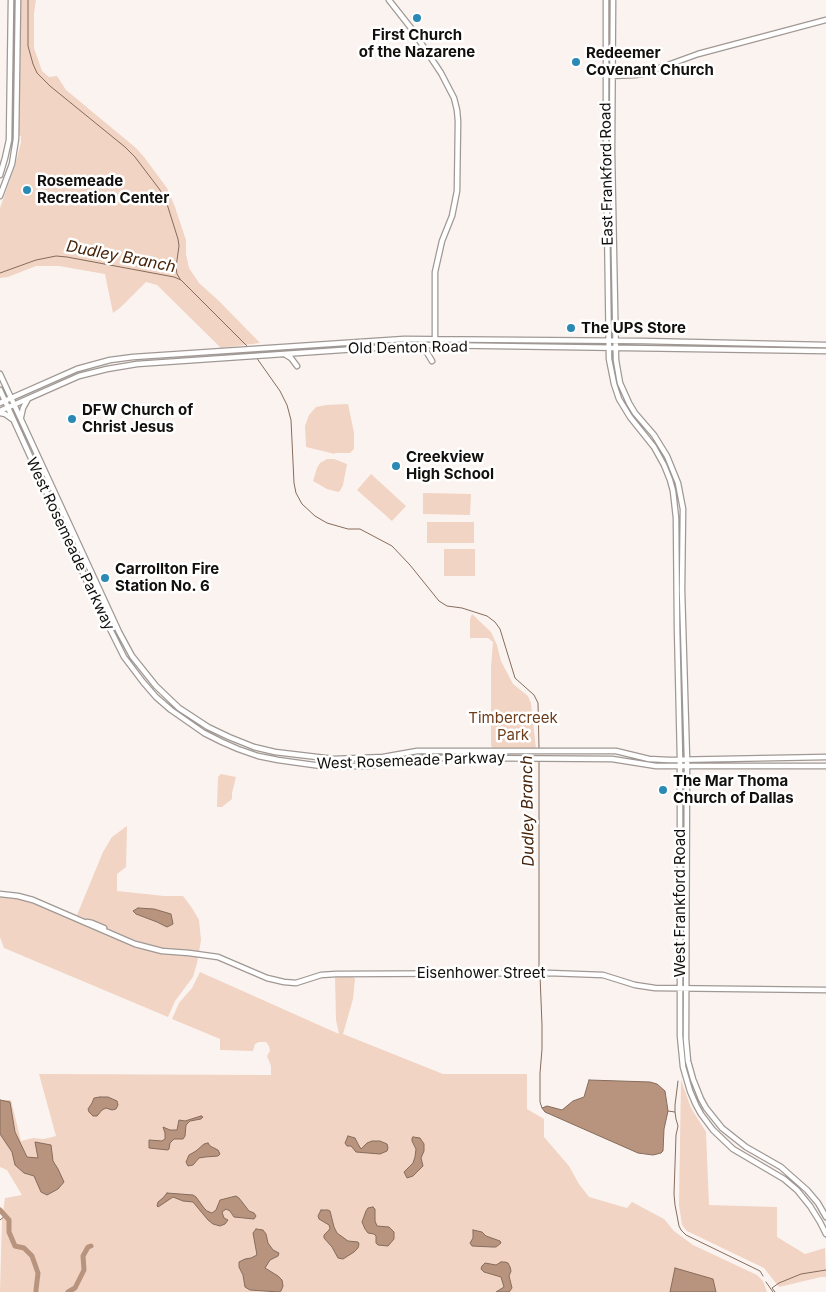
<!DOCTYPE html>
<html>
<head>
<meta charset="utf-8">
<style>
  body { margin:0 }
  canvas { display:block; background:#fbf3ef }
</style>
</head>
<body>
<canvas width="826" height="1292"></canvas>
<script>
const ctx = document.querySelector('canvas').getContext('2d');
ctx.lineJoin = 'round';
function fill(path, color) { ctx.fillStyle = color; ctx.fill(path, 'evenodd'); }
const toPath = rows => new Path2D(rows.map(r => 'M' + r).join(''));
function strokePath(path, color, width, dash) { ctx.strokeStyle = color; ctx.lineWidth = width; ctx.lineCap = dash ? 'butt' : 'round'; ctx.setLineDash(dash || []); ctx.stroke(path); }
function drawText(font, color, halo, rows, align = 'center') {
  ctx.font = font + ' Inter,sans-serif'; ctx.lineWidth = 5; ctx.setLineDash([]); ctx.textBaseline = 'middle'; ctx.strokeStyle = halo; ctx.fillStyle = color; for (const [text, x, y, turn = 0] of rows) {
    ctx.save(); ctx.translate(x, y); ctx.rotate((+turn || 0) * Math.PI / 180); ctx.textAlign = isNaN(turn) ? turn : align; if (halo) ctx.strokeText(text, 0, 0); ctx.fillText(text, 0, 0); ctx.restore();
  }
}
const green = toPath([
  [20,0,36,0,34,13,34,48,42,71,49,77,57,76,66,90,136,148,144,157,167,188,175,207,186,240,186,254,189,268,199,283,219,301,260,343,221,348,157,285,146,282,121,307,113,313,105,274,59,266,36,266,8,277,0,278,0,208,15,166,21,142,21,136,18,135],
  [348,404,354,433,354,449,350,453,335,453,335,454,306,447,305,426,309,415,316,407,326,405],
  [327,459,334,459,347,464,343,485,340,491,338,492,327,489,313,481,317,468,320,463],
  [371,474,406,506,392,521,357,490],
  [423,493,471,494,470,515,423,514],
  [427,522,474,522,474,543,427,543],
  [444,549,475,549,475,576,444,576],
  [472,614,491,632,497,645,501,661,513,684,528,696,531,703,536,749,493,748,491,746,491,667,493,642,488,638,470,638,470,619],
  [221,774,236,777,232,793,232,799,222,807,217,807,218,777],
  [127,826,126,867,117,874,117,891,164,896,183,896,192,908,199,920,201,940,199,952,171,950,157,948,129,938,77,915,103,852,112,837],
  [0,897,14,897,41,906,150,951,165,954,198,957,197,963,193,977,175,1001,168,1017,4,948,0,937],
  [200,972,339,1034,336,1020,335,976,352,976,355,979,353,999,343,1034,443,1074,527,1074,527,1109,544,1119,544,1137,569,1166,579,1184,589,1197,627,1208,632,1202,664,1219,674,1231,693,1245,757,1275,763,1281,767,1292,0,1292,2,1219,5,1198,22,1195,7,1170,0,1167,0,1100,11,1100,21,1141,33,1138,44,1139,56,1136,39,1074,271,1075,271,1066,267,1056,270,1051,269,1046,266,1042,259,1042,255,1044,253,1051,220,1050,220,1039,172,1019,179,1003,192,988],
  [681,1080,691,1108,706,1132,709,1205,777,1207,777,1237,805,1254,825,1248,826,1277,821,1277,779,1287,764,1268,687,1231,682,1225,679,1205]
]);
const water = toPath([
  [138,908,154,909,171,914,173,924,167,927,157,922,136,914,133,911,138,908],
  [589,1080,650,1082,657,1084,665,1091,668,1111,664,1129,663,1151,661,1153,653,1155,638,1153,545,1112,542,1108,547,1106,562,1110,573,1101,584,1097,589,1080],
  [100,1097,108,1097,117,1101,118,1105,116,1109,112,1110,106,1108,102,1110,97,1116,93,1116,89,1112,88,1109,92,1103,94,1098,100,1097],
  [0,1100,10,1102,15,1132,27,1157,38,1158,35,1142,51,1145,53,1161,58,1169,64,1182,58,1189,47,1195,41,1192,34,1176,24,1173,15,1165,12,1152,0,1134,0,1100],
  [201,1116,203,1117,201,1119,190,1121,186,1125,185,1136,183,1139,174,1139,170,1143,169,1149,168,1150,149,1148,149,1140,162,1141,165,1139,165,1133,163,1127,170,1130,177,1130,179,1120,185,1121,201,1116],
  [348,1136,355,1138,358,1144,361,1149,367,1143,372,1141,380,1141,387,1144,388,1148,387,1151,380,1154,356,1152,351,1146,347,1146,345,1143,348,1136],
  [413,1137,420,1138,424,1144,424,1151,421,1158,423,1166,413,1176,407,1178,404,1172,413,1163,415,1157,416,1149,412,1141,412,1138,413,1137],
  [208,1143,210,1146,218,1150,220,1154,218,1156,205,1157,199,1158,193,1165,188,1166,186,1162,189,1155,196,1151,204,1144,208,1143],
  [167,1193,193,1195,196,1197,204,1208,207,1211,212,1213,216,1210,220,1200,236,1196,239,1198,249,1211,254,1213,256,1216,254,1219,234,1217,230,1211,226,1209,222,1212,224,1218,228,1220,225,1224,220,1226,213,1224,208,1220,193,1202,183,1201,173,1197,158,1207,157,1206,158,1202,163,1198,167,1193],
  [373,1207,375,1209,375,1221,377,1226,389,1227,394,1232,394,1239,388,1246,378,1245,376,1243,376,1236,374,1234,368,1233,365,1229,362,1222,366,1211,368,1208,373,1207],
  [321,1210,328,1210,330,1211,334,1227,337,1233,348,1241,358,1242,359,1244,358,1248,354,1252,343,1259,338,1258,332,1247,324,1238,324,1235,329,1230,330,1228,329,1225,319,1219,318,1216,321,1210],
  [256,1229,263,1230,266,1234,268,1243,273,1250,279,1253,278,1256,270,1260,265,1268,278,1276,282,1280,283,1286,281,1291,279,1292,250,1290,245,1287,243,1275,239,1267,239,1262,245,1259,251,1258,257,1255,253,1233,256,1229],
  [473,1230,482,1232,486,1236,500,1241,501,1243,496,1247,492,1247,472,1246,470,1243,473,1238,473,1230],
  [501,1262,505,1262,508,1263,510,1267,511,1271,509,1276,512,1288,509,1292,496,1292,504,1287,501,1277,484,1272,481,1269,482,1266,485,1263,496,1265,501,1262],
  [675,1268,713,1279,716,1292,670,1292,675,1268]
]);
const stream = toPath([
  [28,0,28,46,33,64,37,73,50,86,125,147,135,157,160,190,167,204,178,239,179,246,176,267,177,274,180,279],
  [0,273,36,260,56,256,67,257,174,277,181,280,249,348],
  [256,357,280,391,287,405,291,420,294,483,296,493,302,504,315,516,327,523,348,529,360,529,392,546,410,565,439,601,447,606,462,608,487,616,495,622,500,629,515,678,534,695,538,703,539,748],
  [539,971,539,760],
  [540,975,542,1025,542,1049,540,1073,540,1102,542,1108],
  [668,1111,675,1112,676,1119,678,1126,676,1135,674,1194,675,1205,679,1226,681,1230,686,1235,760,1271,763,1276],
  [675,1112,675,1105,678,1081],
  [0,1220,5,1216],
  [766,1282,773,1292],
  [775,1292,772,1288,779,1283,801,1274,826,1270]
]);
const river = toPath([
  [0,1210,9,1220,9,1232,15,1246,24,1248,32,1256,38,1273,36,1290,36,1292],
  [68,1292,75,1288,84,1270,83,1256,88,1247,91,1246]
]);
const secondary = toPath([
  [389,0,411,28,441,73,454,98,457,110,458,121,457,191,452,216,442,241,435,272,435,340],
  [606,0,606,151,609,359,614,384,619,399,630,417,654,447,664,465,670,480,673,491,676,518,677,627,680,759,680,1036,683,1067,690,1091,696,1105,701,1114,713,1130,733,1149,784,1179,797,1190,810,1206,820,1222,826,1234],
  [613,0,612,151,616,360,620,383,629,403,635,413,654,435,667,456,678,483,683,509,682,590,687,759,686,1039,688,1061,693,1079,701,1099,706,1108,722,1128,746,1147,781,1167,790,1175,807,1190,818,1203,826,1217],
  [610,76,635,75,643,74,698,54,826,20],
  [0,175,5,158,9,140,11,0],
  [0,196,12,164,16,139,18,0],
  [408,349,421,350,426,351,432,361],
  [286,355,291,358,297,366],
  [0,374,119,632,132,656,156,686,179,708,208,727,229,737,254,747,275,752,334,759,383,757,417,751,616,751,649,759,669,760,826,757],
  [0,390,94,597,124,657,143,682,156,697,171,710,204,733,222,742,238,749,258,756,278,760,321,766,368,766,419,758,468,758,612,759,656,766,826,766],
  [0,403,77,369,110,360,133,357,404,339,643,341,826,345],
  [0,411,79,376,107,369,137,364,357,349,428,345,826,351],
  [0,413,5,414,12,419],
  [21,417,23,408,28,399],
  [0,894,18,896,33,900,135,944,162,951,189,953,218,957,267,978,284,982,296,983,321,975,336,974,549,973,603,975,635,985,655,988,826,990],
  [87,922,92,923,104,928]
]);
const markers = [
  [417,18,5,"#2a89b5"],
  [576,62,5,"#2a89b5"],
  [27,190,5,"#2a89b5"],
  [571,328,5,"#2a89b5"],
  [72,419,5,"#2a89b5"],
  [396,466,5,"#2a89b5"],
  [105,578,5,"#2a89b5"],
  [663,790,5,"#2a89b5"]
];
const poiNames = [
  ["First Church",417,35,"center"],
  ["of the Nazarene",417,52,"center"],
  ["Redeemer",586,53],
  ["Covenant Church",586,70],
  ["Rosemeade",37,181],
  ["Recreation Center",37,198],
  ["The UPS Store",581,328],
  ["DFW Church of",82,410],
  ["Christ Jesus",82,427],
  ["Creekview",406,457],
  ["High School",406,474],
  ["Carrollton Fire",115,569],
  ["Station No. 6",115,586],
  ["The Mar Thoma",673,781],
  ["Church of Dallas",673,798]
];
const streetNames = [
  ["East Frankford Road",607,174,-91],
  ["Old Denton Road",408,348,-1],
  ["West Rosemeade Parkway",70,544,65],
  ["West Rosemeade Parkway",411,761,-2],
  ["West Frankford Road",680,903,-90],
  ["Eisenhower Street",481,973]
];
const parkNames = [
  ["Timbercreek",513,718],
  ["Park",513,735]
];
const waterNames = [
  ["Dudley Branch",121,257,11],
  ["Dudley Branch",528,811,-91]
];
fill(green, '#f1d4c3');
fill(water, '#b8947f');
strokePath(water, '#866c5d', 1);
strokePath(stream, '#866c5d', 1);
strokePath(river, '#b8947f', 5);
strokePath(secondary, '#a09894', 7);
strokePath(secondary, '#fff', 4.5);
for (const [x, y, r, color] of markers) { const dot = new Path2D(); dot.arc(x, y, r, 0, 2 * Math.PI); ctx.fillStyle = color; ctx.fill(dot); strokePath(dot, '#fff', 2); }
drawText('bold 15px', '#12100e', '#fff', poiNames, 'left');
drawText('15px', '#12100e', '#fff', streetNames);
drawText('15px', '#6d3d1b', '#fff', parkNames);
drawText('italic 16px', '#462207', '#fff', waterNames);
</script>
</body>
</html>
